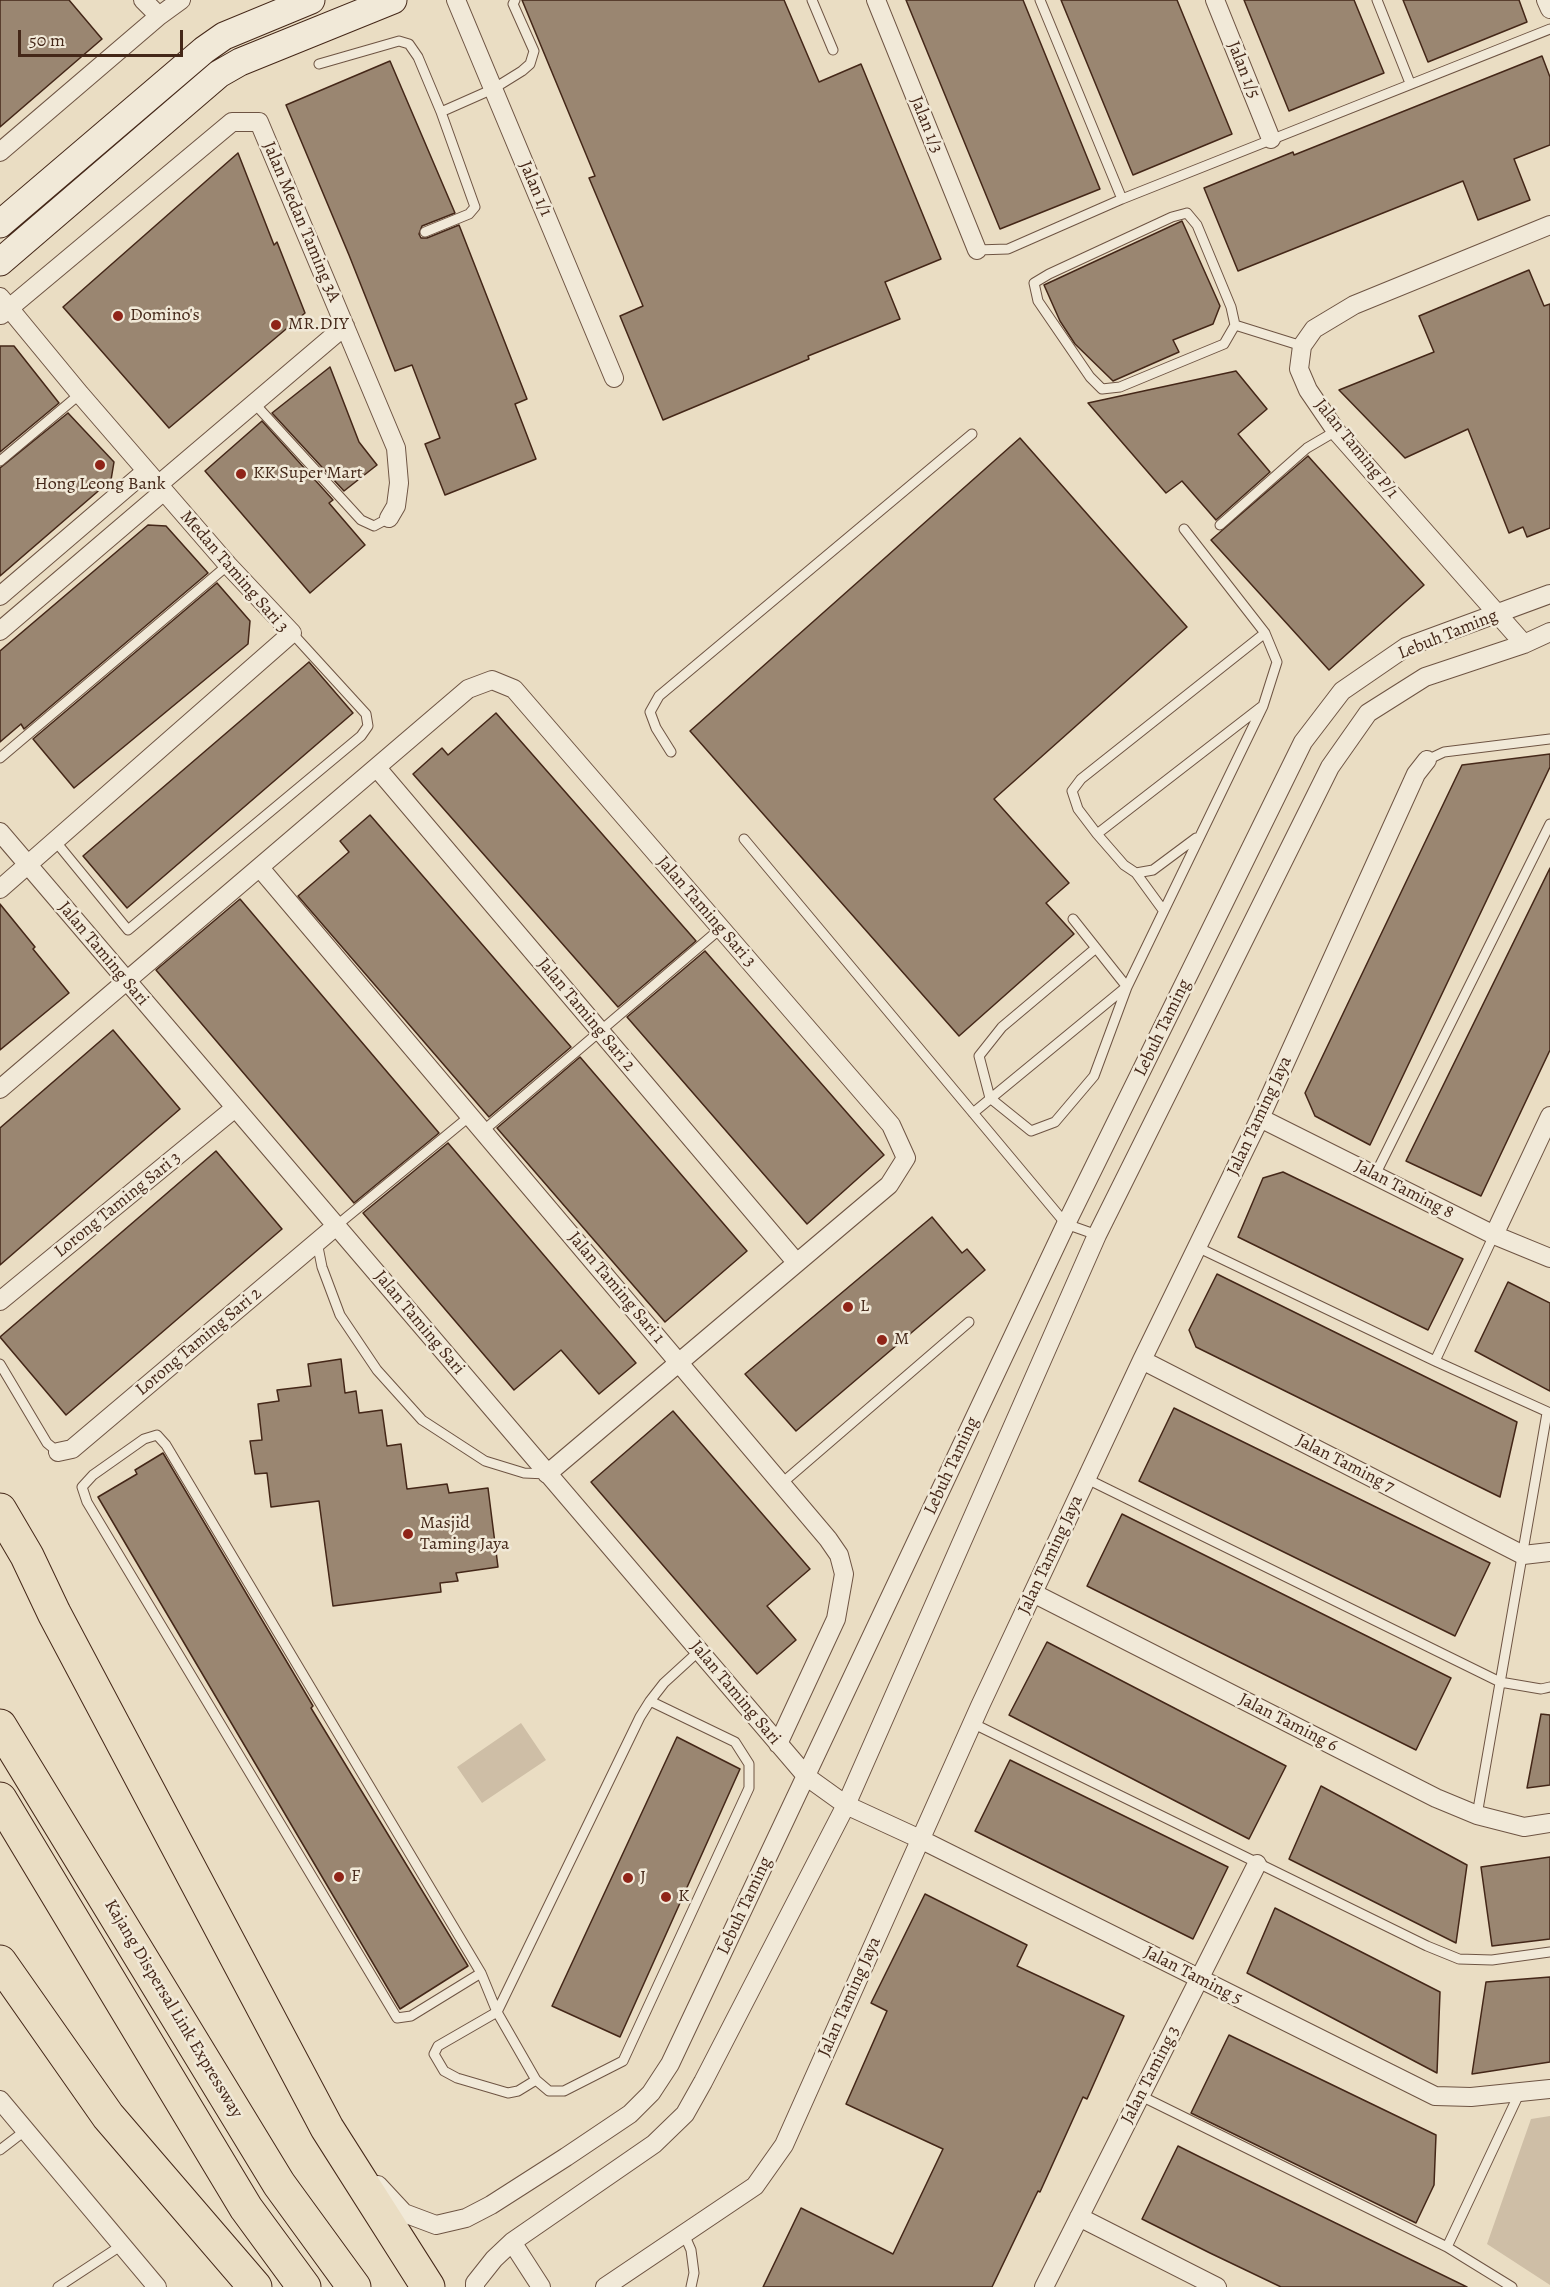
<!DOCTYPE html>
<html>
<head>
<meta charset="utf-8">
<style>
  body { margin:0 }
  #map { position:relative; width:1550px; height:2287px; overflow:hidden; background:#eaddc3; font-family:Alegreya,serif }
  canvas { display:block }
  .scale { position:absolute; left:18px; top:30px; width:165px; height:27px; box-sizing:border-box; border:3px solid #442718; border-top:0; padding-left:8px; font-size:18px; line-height:21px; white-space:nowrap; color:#442718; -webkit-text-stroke:4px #f1e9d8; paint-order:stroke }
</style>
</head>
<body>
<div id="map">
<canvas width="1550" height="2287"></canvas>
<div class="scale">50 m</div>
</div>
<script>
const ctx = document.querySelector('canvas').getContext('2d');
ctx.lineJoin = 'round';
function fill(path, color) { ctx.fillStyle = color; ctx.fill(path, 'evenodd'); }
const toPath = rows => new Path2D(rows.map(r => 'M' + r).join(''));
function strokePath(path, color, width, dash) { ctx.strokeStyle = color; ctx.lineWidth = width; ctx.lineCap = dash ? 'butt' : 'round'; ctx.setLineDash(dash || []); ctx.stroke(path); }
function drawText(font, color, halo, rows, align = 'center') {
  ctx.font = font + ' Alegreya,serif'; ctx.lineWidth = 5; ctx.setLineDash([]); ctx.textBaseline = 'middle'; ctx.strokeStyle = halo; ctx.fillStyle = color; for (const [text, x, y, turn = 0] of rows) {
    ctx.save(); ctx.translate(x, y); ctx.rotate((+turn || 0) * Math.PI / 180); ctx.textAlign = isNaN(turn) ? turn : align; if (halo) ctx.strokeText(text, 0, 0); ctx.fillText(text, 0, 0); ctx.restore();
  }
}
const green = toPath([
  [521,1723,546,1760,482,1803,457,1767],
  [1550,2116,1550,2285,1487,2244,1531,2119]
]);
const building = toPath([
  [0,0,69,0,102,39,0,127,0,0],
  [522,0,784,0,819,82,861,64,941,259,885,282,900,319,808,356,809,359,663,420,620,316,643,306,589,178,595,176,522,0],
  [906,0,1023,0,1100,189,1000,229,906,0],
  [1061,0,1177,0,1232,134,1133,175,1061,0],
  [1244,0,1354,0,1384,73,1289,111,1244,0],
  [1403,0,1519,0,1527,22,1428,62,1403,0],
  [1542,56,1550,77,1550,145,1514,159,1530,200,1478,220,1463,181,1238,271,1204,188,1293,152,1294,155,1542,56],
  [390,61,455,213,422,226,419,234,421,238,427,238,459,225,527,399,515,404,536,459,445,495,425,444,440,438,412,365,395,371,349,255,286,105,390,61],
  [238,153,274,245,277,242,305,313,169,428,63,307,238,153],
  [1182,221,1220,306,1213,324,1173,340,1179,352,1113,381,1075,344,1060,321,1044,285,1182,221],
  [1529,270,1544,306,1550,304,1550,528,1527,537,1523,527,1509,533,1468,429,1405,458,1339,390,1434,352,1419,316,1529,270],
  [0,346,14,346,59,403,0,452,0,346],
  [330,367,359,442,377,465,344,491,272,413,330,367],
  [1236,371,1267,409,1238,434,1270,472,1216,520,1182,481,1166,493,1088,403,1236,371],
  [68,413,114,462,111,480,0,576,0,468,68,413],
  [262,421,333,500,329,503,365,545,310,593,205,471,262,421],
  [1020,438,1187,627,994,799,1069,883,1046,903,1074,934,959,1036,690,731,1020,438],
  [1308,456,1424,585,1329,670,1211,540,1308,456],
  [148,525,166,526,208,573,24,729,21,724,0,742,0,651,148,525],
  [217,583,250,621,248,644,74,788,33,739,217,583],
  [309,662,353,713,127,908,83,856,309,662],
  [496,713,696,941,618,1007,413,774,442,748,448,755,496,713],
  [1550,754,1550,767,1370,1145,1315,1116,1305,1093,1462,765,1550,754],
  [370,815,571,1047,489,1117,298,896,349,852,340,841,370,815],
  [1550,868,1550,1050,1481,1196,1406,1161,1550,868],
  [240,899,439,1133,354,1203,156,970,240,899],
  [0,904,35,947,33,949,69,993,0,1050,0,904],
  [705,951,884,1155,807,1224,627,1017,705,951],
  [113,1030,180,1109,0,1265,0,1128,113,1030],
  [580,1057,747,1251,665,1322,497,1128,580,1057],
  [448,1143,636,1363,599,1394,561,1350,514,1390,363,1213,448,1143],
  [216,1151,282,1229,66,1415,0,1337,216,1151],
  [1283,1172,1463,1259,1428,1330,1238,1237,1263,1178,1283,1172],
  [932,1217,962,1253,967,1249,985,1270,796,1431,745,1374,932,1217],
  [1217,1274,1517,1422,1500,1497,1196,1347,1189,1330,1217,1274],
  [1508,1282,1550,1303,1550,1391,1475,1351,1508,1282],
  [341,1359,345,1393,356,1391,359,1413,382,1410,387,1446,401,1444,407,1489,447,1484,449,1493,488,1488,498,1567,456,1573,458,1581,440,1583,441,1592,333,1606,319,1501,271,1507,267,1473,255,1474,250,1441,262,1440,258,1404,279,1401,277,1390,311,1386,308,1364,341,1359],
  [1174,1408,1490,1563,1455,1636,1139,1481,1174,1408],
  [673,1411,810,1569,767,1606,796,1640,757,1674,591,1482,673,1411],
  [163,1453,313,1706,311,1708,468,1966,400,2009,98,1497,137,1474,135,1470,163,1453],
  [1122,1514,1451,1678,1416,1750,1087,1586,1122,1514],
  [1047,1642,1286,1766,1249,1839,1009,1715,1047,1642],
  [1541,1714,1550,1715,1550,1785,1527,1788,1541,1714],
  [677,1737,740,1769,620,2037,552,2006,677,1737],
  [1010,1760,1228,1867,1193,1939,975,1831,1010,1760],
  [1321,1786,1467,1865,1456,1943,1289,1859,1321,1786],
  [1550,1857,1550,1939,1492,1946,1481,1867,1550,1857],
  [925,1894,1027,1945,1017,1966,1124,2016,1087,2099,1083,2097,1040,2192,1038,2191,992,2287,763,2287,801,2208,893,2254,943,2149,846,2104,887,2011,871,2003,925,1894],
  [1275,1908,1440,1992,1437,2073,1247,1973,1275,1908],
  [1550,1977,1550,2062,1472,2074,1486,1982,1550,1977],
  [1229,2035,1436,2135,1434,2185,1416,2223,1191,2113,1229,2035],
  [1178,2146,1200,2157,1467,2287,1281,2287,1210,2253,1142,2219,1178,2146]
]);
const lane = toPath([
  [812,0,833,50],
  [1040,0,1122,199],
  [1377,0,1410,83],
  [319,64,399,41,409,44,418,57,441,112],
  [1187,213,1197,225,1231,307,1235,325,1224,344,1120,387,1102,389,1090,377,1038,301,1034,283,1049,274,1172,217,1187,213],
  [425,232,469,214,475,207,441,112,493,89,522,71,530,64,534,51,513,4,515,0],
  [977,250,1008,249,1122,199,1550,29],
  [1235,325,1302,346],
  [254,403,361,520,374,526,389,518],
  [0,461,80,394],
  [1220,525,1307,448,1336,431],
  [671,752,656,728,650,712,659,696,972,434],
  [0,758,228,565],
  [1427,760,1444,752,1550,739],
  [1097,834,1261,707],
  [1196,838,1153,870,1136,873,1124,865,1097,834,1078,809,1072,791,1081,779,1265,633],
  [744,839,1066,1224,1097,1235],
  [56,842,128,930,361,736,368,726,366,714,292,633],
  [1136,873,1163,910],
  [1073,919,1127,987],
  [1096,948,1002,1027,979,1056,990,1098,1031,1131,1055,1122,1094,1076,1127,987,1263,706,1277,662,1265,633,1184,529],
  [973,1113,1125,988],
  [483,1131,720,929],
  [1375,1175,1550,824],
  [336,1226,470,1116],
  [317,1242,322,1267,340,1315,377,1370,422,1420,485,1461,524,1473,547,1474],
  [1197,1247,1435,1361,1550,1413],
  [1435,1361,1494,1235],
  [0,1364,47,1443,58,1452],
  [1087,1479,1500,1682,1541,1689,1550,1687],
  [781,1484,969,1322],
  [650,1701,735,1742,749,1764,749,1788,623,2061,564,2091,549,2091,536,2080,497,2012,640,1717,650,1701,664,1683,699,1651],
  [972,1723,1427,1946,1459,1959,1492,1960,1550,1952],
  [1477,1815,1547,1413],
  [481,1973,411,2016,397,2018,87,1502,82,1487,93,1475,144,1439,157,1435,166,1445,481,1973,497,2012,438,2046,434,2054,444,2071,457,2078,508,2093,518,2091,536,2080],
  [1141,2096,1447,2247,1512,2287],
  [0,2150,26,2130],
  [684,2234,691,2250,694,2273,691,2287],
  [1447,2247,1519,2094],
  [58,2287,122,2245]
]);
const street = toPath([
  [143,0,159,16],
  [456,0,614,378],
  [876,0,977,250],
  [1215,0,1271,139],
  [1546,0,1550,9],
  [0,152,159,16,181,0],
  [0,297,80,394,228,565,292,633,0,889],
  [1,315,232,122,259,122,396,448,399,483,396,506,389,518],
  [158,485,345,326],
  [0,596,146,471],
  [0,631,164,491],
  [1524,644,1336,431,1308,390,1299,369,1302,346,1314,329,1354,305,1550,225],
  [377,768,796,1262],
  [0,832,807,1777,846,1805,920,1839,1435,2096,1471,2097,1550,2089],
  [260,868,828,1539,839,1555,844,1574,836,1619,778,1744],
  [0,1089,468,689,492,680,514,689,891,1125,906,1158,889,1185,547,1474],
  [1260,1118,1494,1235,1550,1258],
  [1494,1235,1550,1116],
  [0,1301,235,1108],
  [1142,1360,1523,1555,1550,1552],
  [58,1452,72,1449,336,1226],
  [1033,1593,1436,1798,1477,1815,1524,1827,1550,1823],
  [0,2100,157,2287],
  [378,2185,404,2213,436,2225,466,2218,491,2205,566,2157,630,2114,651,2093,670,2064,1066,1224,1303,742,1342,691,1406,647,1550,594],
  [1079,2217,1217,2287],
  [512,2242,541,2287],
  [475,2287,475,2283,494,2259,512,2242,654,2144,685,2114,703,2082,846,1805,1097,1235,1330,767,1368,713,1425,677,1524,644,1550,632],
  [605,2287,755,2186,784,2145,980,1706,1142,1360,1260,1118,1416,774,1427,760],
  [1044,2287,1257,1864]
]);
const secondary = toPath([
  [0,224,204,50,224,36,311,0],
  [0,262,219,74,240,62,393,0]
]);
const highway = toPath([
  [0,1510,27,1556,54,1613,327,2128,428,2287],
  [0,1726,279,2184,354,2287],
  [0,1799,246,2208,304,2287],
  [0,1962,108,2116,255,2287]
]);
const markers = [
  [118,316,6,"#8f2418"],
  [276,325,6,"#8f2418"],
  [100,465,6,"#8f2418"],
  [241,474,6,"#8f2418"],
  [848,1307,6,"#8f2418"],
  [882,1340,6,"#8f2418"],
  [408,1534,6,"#8f2418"],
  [339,1877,6,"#8f2418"],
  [628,1878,6,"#8f2418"],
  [666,1897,6,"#8f2418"]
];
const streetNames = [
  ["Jalan 1/5",1243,70,68],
  ["Jalan 1/3",926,125,68],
  ["Jalan 1/1",535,189,67],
  ["Jalan Medan Taming 3A",301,222,67],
  ["Jalan Taming P/1",1356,449,51],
  ["Medan Taming Sari 3",234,572,49],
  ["Lebuh Taming",1448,635,-22],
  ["Jalan Taming Sari 3",706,912,49],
  ["Jalan Taming Sari",103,954,50],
  ["Jalan Taming Sari 2",586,1015,50],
  ["Lebuh Taming",1163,1028,-64],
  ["Jalan Taming Jaya",1260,1116,-65],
  ["Jalan Taming 8",1404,1190,27],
  ["Lorong Taming Sari 3",118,1205,-39],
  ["Jalan Taming Sari 1",616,1288,50],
  ["Jalan Taming Sari",419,1323,50],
  ["Lorong Taming Sari 2",199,1342,-40],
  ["Jalan Taming 7",1345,1464,27],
  ["Lebuh Taming",952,1466,-65],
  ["Jalan Taming Jaya",1051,1555,-65],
  ["Jalan Taming Sari",735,1693,50],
  ["Jalan Taming 6",1288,1723,27],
  ["Lebuh Taming",745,1906,-65],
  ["Jalan Taming 5",1193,1976,27],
  ["Jalan Taming Jaya",850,1997,-66],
  ["Kajang Dispersal Link Expressway",173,2009,59],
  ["Jalan Taming 3",1151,2075,-63]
];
const poiNames = [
  ["Domino's",130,316],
  ["MR.DIY",288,325],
  ["KK Super Mart",253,474],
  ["Hong Leong Bank",100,485,"center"],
  ["L",860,1307],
  ["M",894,1340],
  ["Masjid",420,1524],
  ["Taming Jaya",420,1545],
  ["F",351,1877],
  ["J",640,1878],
  ["K",678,1897]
];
fill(green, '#cebea6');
fill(building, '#9a8671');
strokePath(building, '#442718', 1.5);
strokePath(lane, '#6e5443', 11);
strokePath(street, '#6e5443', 20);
strokePath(secondary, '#442718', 29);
strokePath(highway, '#442718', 35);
strokePath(lane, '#f1e9d8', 9);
strokePath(street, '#f1e9d8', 18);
strokePath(secondary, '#f1e9d8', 27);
strokePath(highway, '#eaddc3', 33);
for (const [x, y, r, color] of markers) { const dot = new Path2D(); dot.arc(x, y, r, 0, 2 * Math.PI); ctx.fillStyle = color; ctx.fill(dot); strokePath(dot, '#f1e9d8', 2); }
drawText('18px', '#442718', '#f1e9d8', streetNames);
drawText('18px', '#442718', '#f1e9d8', poiNames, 'left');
</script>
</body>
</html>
